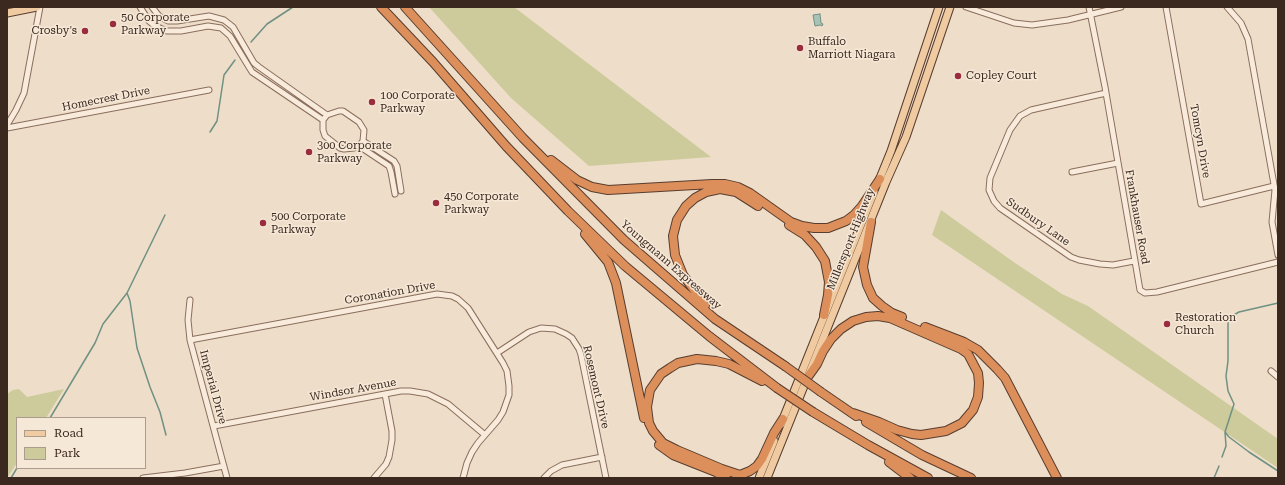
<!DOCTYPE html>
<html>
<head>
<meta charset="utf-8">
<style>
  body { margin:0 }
  #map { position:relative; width:1285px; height:485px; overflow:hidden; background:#eeddc8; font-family:"Roboto Serif",serif }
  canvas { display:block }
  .frame { position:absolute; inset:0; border:8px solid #3b2920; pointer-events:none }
  .legend { position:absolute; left:16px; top:417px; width:130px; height:52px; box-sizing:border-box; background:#f6e8d7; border:1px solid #ab9c8e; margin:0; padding:5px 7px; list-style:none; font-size:12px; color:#3b2920 }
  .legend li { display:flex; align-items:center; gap:8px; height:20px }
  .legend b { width:20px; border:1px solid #ab9c8e }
</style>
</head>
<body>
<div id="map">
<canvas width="1285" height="485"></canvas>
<div class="frame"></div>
<ul class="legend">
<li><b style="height:5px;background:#f0cba1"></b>Road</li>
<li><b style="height:11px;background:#cdcb9b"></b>Park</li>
</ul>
</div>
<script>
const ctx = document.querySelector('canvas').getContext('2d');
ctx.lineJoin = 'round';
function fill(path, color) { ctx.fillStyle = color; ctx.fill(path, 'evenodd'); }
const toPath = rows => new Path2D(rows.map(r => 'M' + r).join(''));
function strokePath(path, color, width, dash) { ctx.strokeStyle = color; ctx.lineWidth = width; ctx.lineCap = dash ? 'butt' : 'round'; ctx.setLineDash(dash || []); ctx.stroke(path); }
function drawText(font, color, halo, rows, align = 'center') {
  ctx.font = font + ' "Roboto Serif",serif'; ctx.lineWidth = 3; ctx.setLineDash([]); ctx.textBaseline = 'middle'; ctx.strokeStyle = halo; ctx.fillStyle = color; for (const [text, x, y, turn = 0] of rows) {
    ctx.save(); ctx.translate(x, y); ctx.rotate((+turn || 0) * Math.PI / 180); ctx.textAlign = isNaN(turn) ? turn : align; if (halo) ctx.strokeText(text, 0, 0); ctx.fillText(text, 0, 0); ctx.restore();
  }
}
const green = toPath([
  [429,7,514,7,711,157,589,166,511,98],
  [941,210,1015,263,1062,294,1088,306,1278,439,1278,468,932,235],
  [19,389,27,397,64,389,46,418,17,418,17,463,7,478,7,394,13,390]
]);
const water = toPath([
  [820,14,821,23,823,24,822,26,820,25,815,26,813,15,820,14]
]);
const stream = toPath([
  [251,42,267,24,293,7],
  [210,132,217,121,224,75,235,60],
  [127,293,130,301,137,348,150,387,160,412,166,435],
  [50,418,95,343,103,324,127,293,165,215],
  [1225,432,1229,437,1249,452,1278,471],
  [1222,457,1226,446,1225,432,1234,404,1228,391,1226,376,1228,361,1228,323,1232,316,1239,312,1278,303],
  [11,478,17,468],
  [1214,478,1219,466]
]);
const minor = toPath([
  [140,7,149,21,155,26,167,31,181,31,208,26,221,28,230,36,252,72,323,120],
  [152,7,159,16,168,21,177,21,209,16,224,20,233,27,254,63,259,67,327,115],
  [966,7,1014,23,1032,25,1068,20,1121,7],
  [1089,7,1105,87,1140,290,1145,293,1157,292,1278,262],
  [1166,7,1201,204,1274,186],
  [1227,7,1241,23,1248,39,1275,190,1272,222,1278,255],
  [1106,93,1031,110,1020,116,1010,130,990,178,989,190,994,201,1000,208,1071,257,1079,260,1100,264,1113,265,1134,261],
  [339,111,343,111,359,122,364,130,363,141,359,146,354,148,344,149,340,148,325,136,323,130,323,120,327,115,339,111],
  [7,125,16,110,24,93,40,7],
  [7,128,209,90],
  [363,141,394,161,397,166,401,191],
  [359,146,389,166,391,172,395,194],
  [1072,172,1118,163],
  [190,300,188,320,190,340,227,478],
  [190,340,437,294,452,296,458,299,468,308,503,363,507,371,509,386,509,395,503,412,498,420,478,443,472,452,467,463,463,478],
  [497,353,529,332,541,328,555,329,566,334,572,338,579,349,581,355,606,478],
  [1271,371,1278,377],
  [214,426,385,394,401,391,410,391,428,394,448,404,485,435],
  [143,478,185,473,224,466],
  [374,478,386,464,389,457,392,440,392,431,385,394],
  [544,478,551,471,562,465,602,457]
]);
const major = toPath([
  [7,13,37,7],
  [878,183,891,151,939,7],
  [781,424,874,192],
  [759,478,774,441],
  [767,478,886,182,906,137,950,7]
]);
const highway = toPath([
  [381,7,433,62,506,146,568,211,625,266,709,336,777,388],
  [405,7,523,138,624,240,715,319,785,366],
  [551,160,577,180,592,187,608,190,712,184,725,184,738,187,750,193,791,222,802,226,814,228,828,228,846,221,854,215,862,206,880,179],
  [871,222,863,267,867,285,873,298,882,306,892,313,902,317],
  [789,225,805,235,816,247,825,261,829,282,828,295,824,315],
  [585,234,608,262,616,283,644,418],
  [705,305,683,275,675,255,673,236,677,220,686,206,695,198,706,192,720,189,736,192,758,206],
  [925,327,964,342,978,350,997,369,1005,378,1057,478],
  [807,378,817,364,823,351,831,339,841,329,853,321,866,317,878,316,890,318,961,349,968,354,978,373,979,383,978,397,973,410,962,423,946,431,921,435,912,434,897,430,879,422,853,413],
  [762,381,729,364,716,361,697,359,678,363,670,368,661,374,650,390,647,407,649,423,653,431,663,443,677,450,722,469,740,475,750,471,757,466,762,459,774,433,783,419],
  [821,392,856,416],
  [813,412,868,445,928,478],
  [866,422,922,455,971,478],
  [659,445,673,455,716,472,726,478],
  [889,462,910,478]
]);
const highwayBridge = toPath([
  [785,366,821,392],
  [777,388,813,412]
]);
const markers = [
  [113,24,4,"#992d3e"],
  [85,31,4,"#992d3e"],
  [800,48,4,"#992d3e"],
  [958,76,4,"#992d3e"],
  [372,102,4,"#992d3e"],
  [309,152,4,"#992d3e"],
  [436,203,4,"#992d3e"],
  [263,223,4,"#992d3e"],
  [1167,324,4,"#992d3e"]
];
const poiNames = [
  ["50 Corporate",121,18],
  ["Parkway",121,31],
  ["Crosby's",77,31,"right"],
  ["Buffalo",808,42],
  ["Marriott Niagara",808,55],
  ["Copley Court",966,76],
  ["100 Corporate",380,96],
  ["Parkway",380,109],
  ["300 Corporate",317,146],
  ["Parkway",317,159],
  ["450 Corporate",444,197],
  ["Parkway",444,210],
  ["500 Corporate",271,217],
  ["Parkway",271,230],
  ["Restoration",1175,318],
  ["Church",1175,331]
];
const streetNames = [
  ["Homecrest Drive",106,99,-11],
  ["Tomcyn Drive",1200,141,80],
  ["Frankhauser Road",1137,217,80],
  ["Sudbury Lane",1038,222,35],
  ["Millersport Highway",851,239,-68],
  ["Youngmann Expressway",671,265,41],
  ["Coronation Drive",390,293,-10],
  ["Imperial Drive",213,387,75],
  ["Rosemont Drive",596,387,77],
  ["Windsor Avenue",353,390,-10]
];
fill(green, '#cdcb9b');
fill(water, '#a9c2b7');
strokePath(water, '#6f9183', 1);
strokePath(stream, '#6f9183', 1.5);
strokePath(minor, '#8a6e5d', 7);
strokePath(major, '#583d30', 9);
strokePath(highway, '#583d30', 10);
strokePath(minor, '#f9ebdb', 5);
strokePath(major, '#f0cba1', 7);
strokePath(highway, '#dc8f5a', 8);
strokePath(highwayBridge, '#583d30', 10, []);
strokePath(highwayBridge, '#dc8f5a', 8);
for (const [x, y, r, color] of markers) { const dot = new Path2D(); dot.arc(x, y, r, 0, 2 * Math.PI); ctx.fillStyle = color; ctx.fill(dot); strokePath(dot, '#f6e8d7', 1.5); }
drawText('11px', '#3b2920', '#f6e8d7', poiNames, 'left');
drawText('11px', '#3b2920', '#f6e8d7', streetNames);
</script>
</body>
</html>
